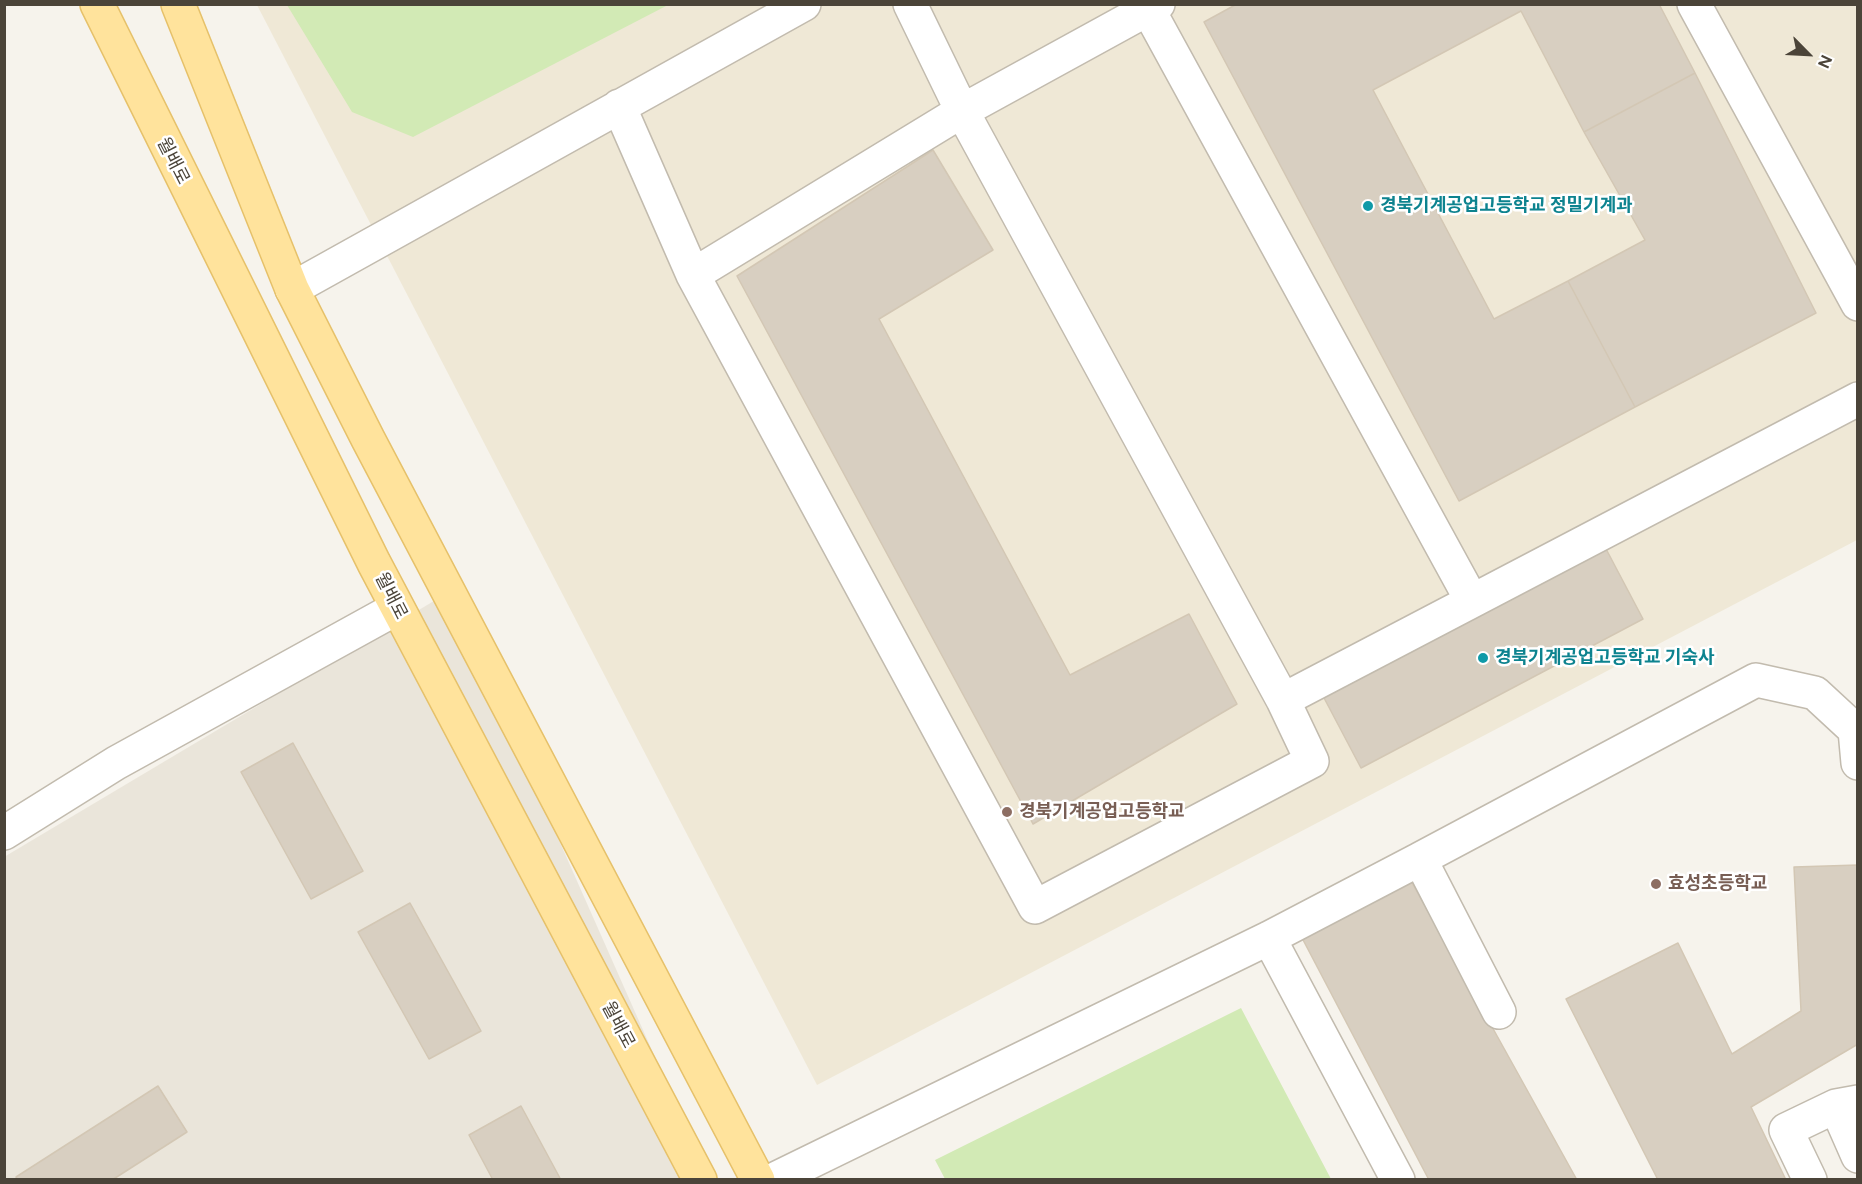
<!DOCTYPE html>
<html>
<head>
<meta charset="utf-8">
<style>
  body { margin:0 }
  #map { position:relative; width:1862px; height:1184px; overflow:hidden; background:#f6f3ec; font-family:Figtree,sans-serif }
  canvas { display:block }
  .frame { position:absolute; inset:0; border:6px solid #4b4439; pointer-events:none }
  .north { position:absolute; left:1778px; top:24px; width:60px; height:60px; -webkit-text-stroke:4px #fff; paint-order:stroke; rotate:114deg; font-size:16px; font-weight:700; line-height:24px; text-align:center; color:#4b4439 }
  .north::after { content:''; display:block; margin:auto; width:21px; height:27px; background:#4b4439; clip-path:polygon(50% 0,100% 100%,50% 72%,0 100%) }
</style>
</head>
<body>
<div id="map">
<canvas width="1862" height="1184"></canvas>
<div class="frame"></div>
<div class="north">N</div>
</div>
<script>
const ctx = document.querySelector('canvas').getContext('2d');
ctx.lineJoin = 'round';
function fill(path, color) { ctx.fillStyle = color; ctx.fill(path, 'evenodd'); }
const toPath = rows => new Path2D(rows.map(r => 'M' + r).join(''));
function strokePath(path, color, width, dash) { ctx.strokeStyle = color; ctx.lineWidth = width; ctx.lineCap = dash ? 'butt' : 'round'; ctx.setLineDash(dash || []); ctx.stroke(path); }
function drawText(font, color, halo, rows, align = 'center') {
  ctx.font = font + ' Figtree,"Noto Sans KR",sans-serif'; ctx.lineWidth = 5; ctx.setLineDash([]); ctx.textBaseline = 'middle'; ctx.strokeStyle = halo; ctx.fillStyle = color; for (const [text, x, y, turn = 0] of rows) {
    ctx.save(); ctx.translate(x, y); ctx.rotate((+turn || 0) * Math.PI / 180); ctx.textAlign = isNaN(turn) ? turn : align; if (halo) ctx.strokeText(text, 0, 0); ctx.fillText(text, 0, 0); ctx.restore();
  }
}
const residential = toPath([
  [449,592,709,1179,5,1179,4,857]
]);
const education = toPath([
  [257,5,1857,5,1857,540,817,1085]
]);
const green = toPath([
  [287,5,668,5,413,137,352,112],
  [1241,1008,1331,1179,945,1179,935,1160]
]);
const building = toPath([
  [1237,4,1659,4,1695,73,1584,132,1521,11,1373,90,1494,319,1568,281,1635,407,1459,501,1204,22,1237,4],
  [1695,73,1816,313,1635,407,1568,281,1645,240,1584,132,1695,73],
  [933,150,993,250,879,319,1070,675,1189,614,1237,704,1033,824,737,276,933,150],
  [1605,547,1643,619,1361,768,1323,696,1605,547],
  [293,743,363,871,311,899,241,772,293,743],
  [1858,865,1858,1044,1751,1107,1786,1180,1658,1180,1566,999,1678,943,1732,1054,1801,1011,1794,867,1858,865],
  [1410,879,1577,1180,1429,1180,1301,936,1410,879],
  [410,903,481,1031,429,1059,358,932,410,903],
  [158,1086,187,1132,112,1180,18,1180,16,1177,158,1086],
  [521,1106,561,1180,493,1180,469,1135,521,1106]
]);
const minor = toPath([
  [910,4,962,111,1148,9,1146,4],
  [1158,4,1148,9,1472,601],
  [1694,4,1858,304],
  [619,106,693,275,1035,907,1312,761,1283,700,1858,399],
  [693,275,962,111,1283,700],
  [292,289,804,4],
  [4,833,116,763,397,608],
  [1420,859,1756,680,1815,693,1855,730,1858,763],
  [1269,938,1398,1180],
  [1836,1106,1858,1156],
  [773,1180,1269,938,1420,859,1499,1012],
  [1810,1180,1786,1130,1836,1106,1858,1102]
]);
const major = toPath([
  [97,4,374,563,700,1180],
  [178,4,292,289,368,439,758,1180]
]);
const markers = [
  [1368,206,6,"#0f9aa8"],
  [1483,658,6,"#0f9aa8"],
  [1007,812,6,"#8d6e63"],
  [1656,884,6,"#8d6e63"]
];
const streetNames = [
  ["월배로",173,161,63],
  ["월배로",391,596,63],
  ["월배로",618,1025,62]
];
const cultureNames = [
  ["경북기계공업고등학교 정밀기계과",1380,206],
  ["경북기계공업고등학교 기숙사",1495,658]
];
const educationNames = [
  ["경북기계공업고등학교",1019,812],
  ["효성초등학교",1668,884]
];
fill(residential, '#eae5da');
fill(education, '#efe8d6');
fill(green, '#d2eab5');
fill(building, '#d8cfc1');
strokePath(building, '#d3c7b4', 1.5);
strokePath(minor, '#c2bbae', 36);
strokePath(major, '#e6c16a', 36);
strokePath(minor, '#fff', 33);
strokePath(major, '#ffe39c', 33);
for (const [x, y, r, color] of markers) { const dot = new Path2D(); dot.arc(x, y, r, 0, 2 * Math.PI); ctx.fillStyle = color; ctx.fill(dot); strokePath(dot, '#fff', 2); }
drawText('18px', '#4b4439', '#fff', streetNames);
drawText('bold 18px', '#0d838f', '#fff', cultureNames, 'left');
drawText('bold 18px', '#785e54', '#fff', educationNames, 'left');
</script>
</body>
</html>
